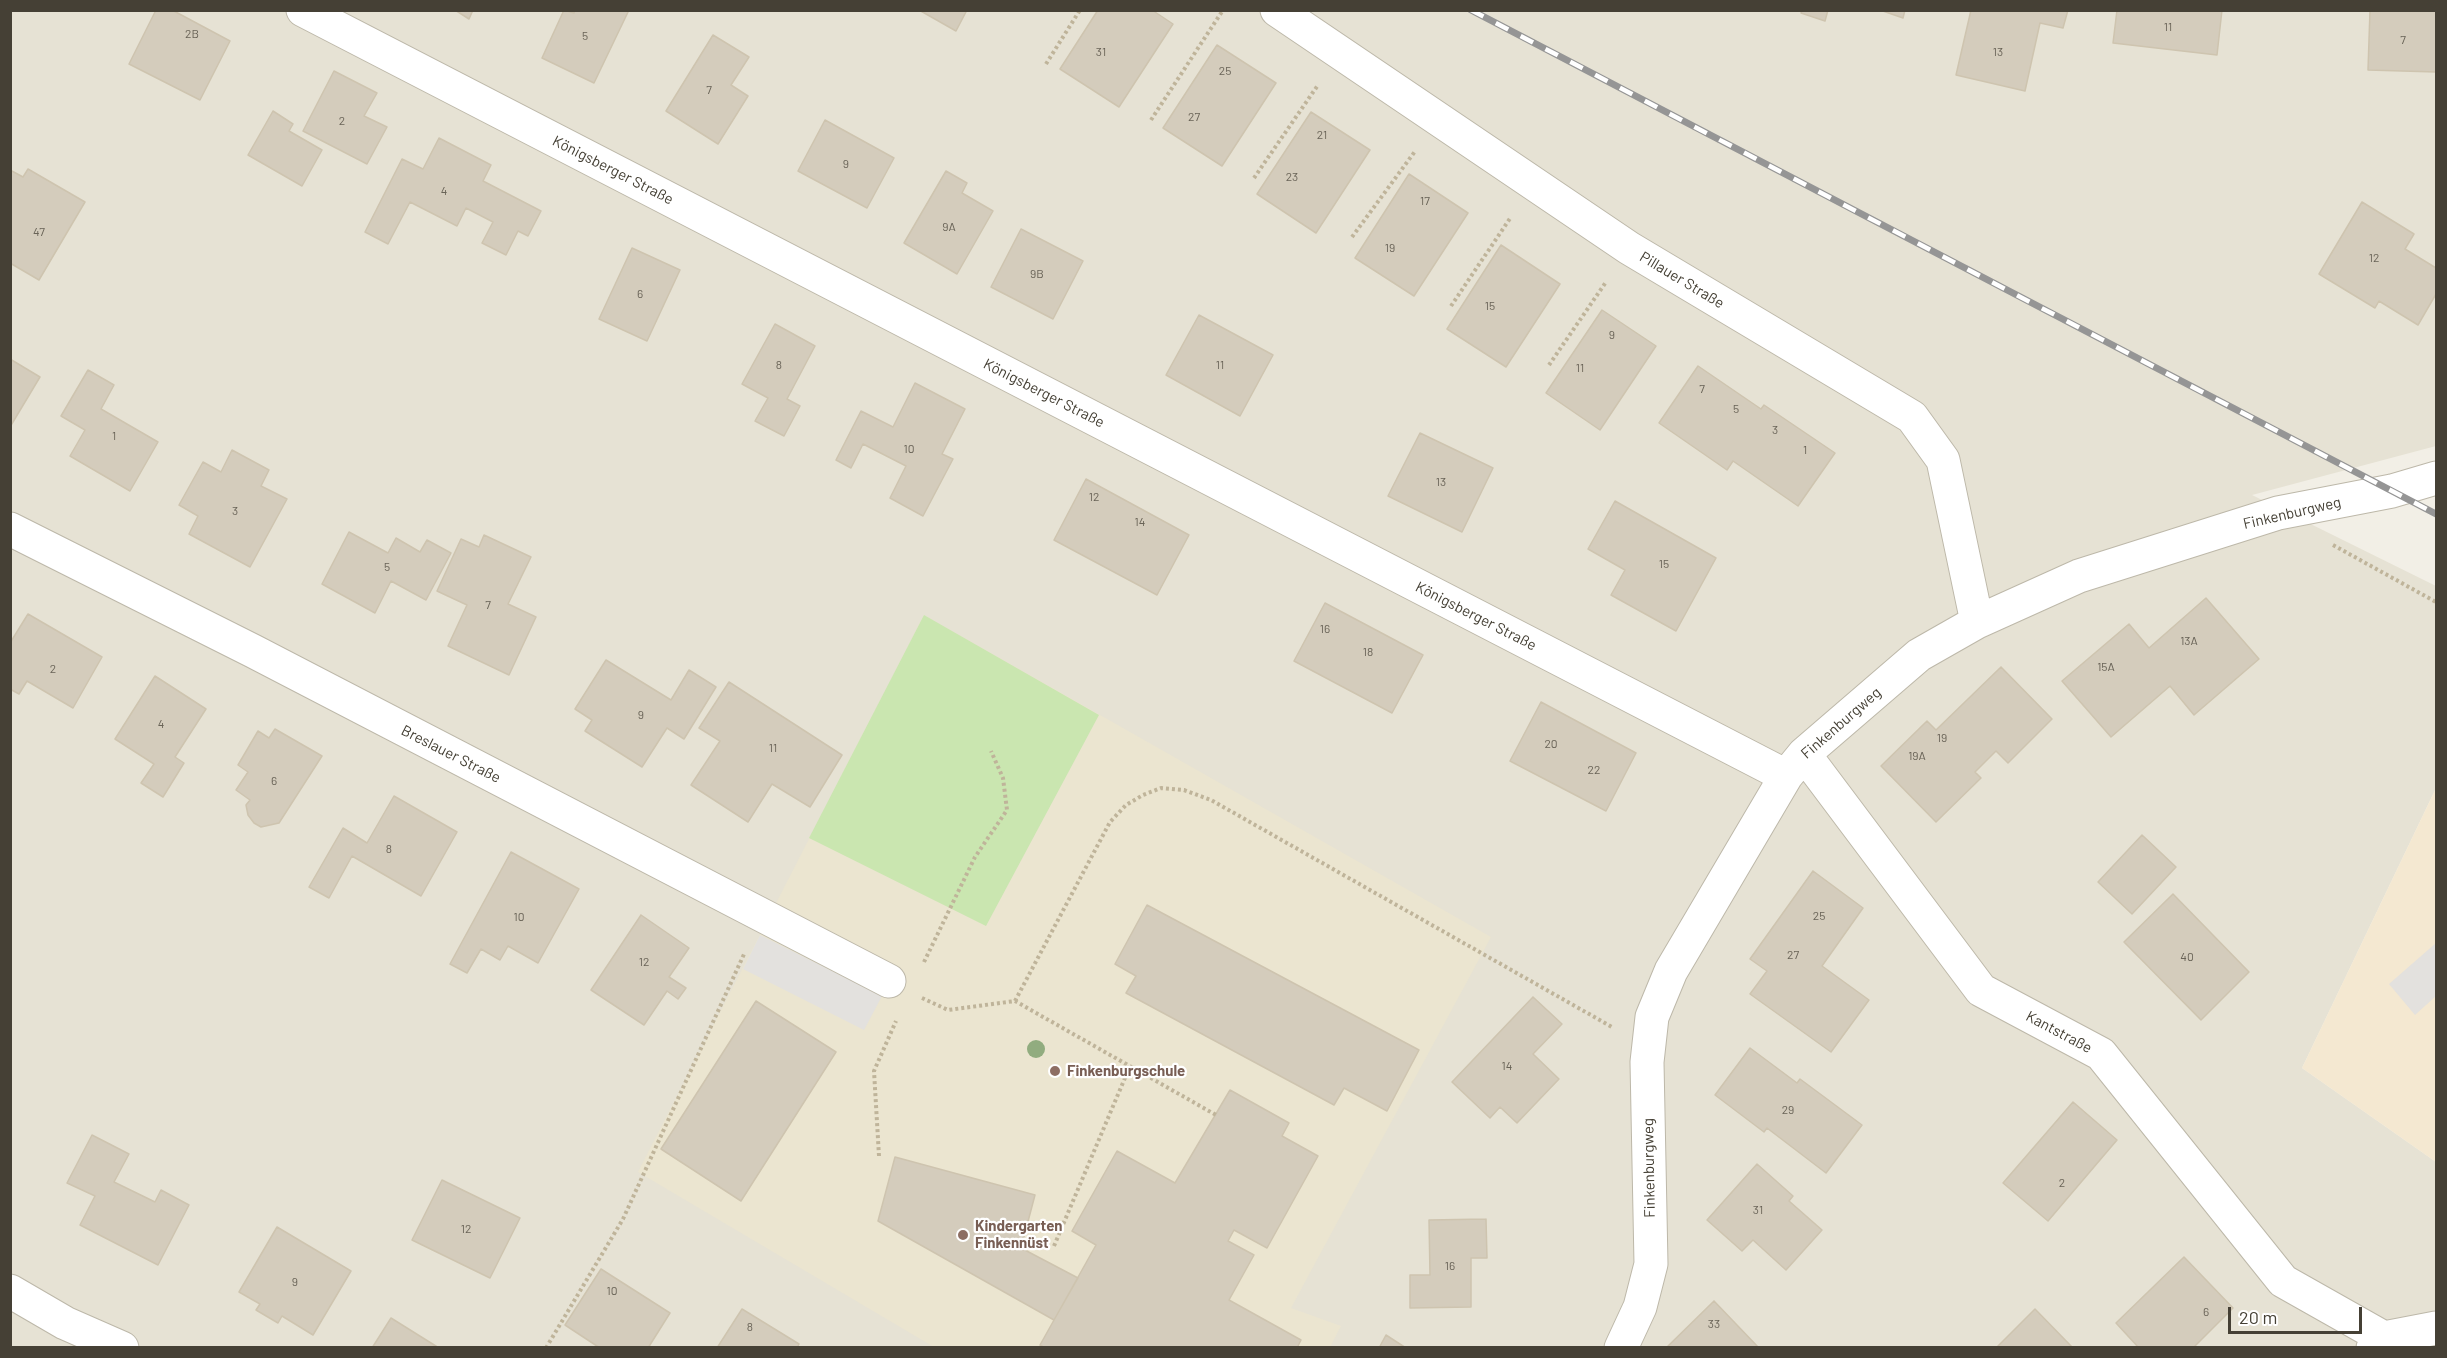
<!DOCTYPE html>
<html>
<head>
<meta charset="utf-8">
<style>
  body { margin:0 }
  #map { position:relative; width:2447px; height:1358px; overflow:hidden; background:#f2efe6; font-family:Barlow,sans-serif }
  canvas { display:block }
  .frame { position:absolute; inset:0; border:12px solid #454035; pointer-events:none }
  .scale { position:absolute; left:2228px; top:1307px; width:134px; height:27px; box-sizing:border-box; border:3px solid #454035; border-top:0; padding-left:8px; font-size:18px; line-height:21px; white-space:nowrap; color:#454035; -webkit-text-stroke:4px #fff; paint-order:stroke }
</style>
</head>
<body>
<div id="map">
<canvas width="2447" height="1358"></canvas>
<div class="frame"></div>
<div class="scale">20 m</div>
</div>
<script>
const ctx = document.querySelector('canvas').getContext('2d');
ctx.lineJoin = 'round';
function fill(path, color) { ctx.fillStyle = color; ctx.fill(path, 'evenodd'); }
const toPath = rows => new Path2D(rows.map(r => 'M' + r).join(''));
function strokePath(path, color, width, dash) { ctx.strokeStyle = color; ctx.lineWidth = width; ctx.lineCap = dash ? 'butt' : 'round'; ctx.setLineDash(dash || []); ctx.stroke(path); }
function drawText(font, color, halo, rows, align = 'center') {
  ctx.font = font + ' Barlow,sans-serif'; ctx.lineWidth = 4.5; ctx.setLineDash([]); ctx.textBaseline = 'middle'; ctx.strokeStyle = halo; ctx.fillStyle = color; for (const [text, x, y, turn = 0] of rows) {
    ctx.save(); ctx.translate(x, y); ctx.rotate((+turn || 0) * Math.PI / 180); ctx.textAlign = isNaN(turn) ? turn : align; if (halo) ctx.strokeText(text, 0, 0); ctx.fillText(text, 0, 0); ctx.restore();
  }
}
const residential = toPath([
  [10,11,2436,11,2436,446,2252,495,2436,586,2436,788,2302,1068,2436,1162,2436,1347,11,1347]
]);
const commercial = toPath([
  [2436,788,2436,1162,2302,1068]
]);
const education = toPath([
  [924,615,1491,937,1291,1308,1341,1326,1330,1347,934,1347,638,1172]
]);
const green = toPath([
  [924,615,1099,715,986,926,809,838]
]);
const parking = toPath([
  [760,935,882,996,864,1030,743,969],
  [2436,943,2436,996,2415,1015,2389,984]
]);
const building = toPath([
  [156,10,172,10,230,41,200,100,129,64,156,10],
  [455,10,473,10,469,19,455,10],
  [564,10,574,13,575,10,629,10,594,83,542,58,564,10],
  [919,10,967,10,956,31,919,10],
  [1098,10,1152,10,1173,24,1119,107,1060,69,1098,10],
  [1802,10,1828,10,1825,21,1801,13,1802,10],
  [1880,10,1905,10,1903,18,1880,10],
  [1971,10,2068,10,2063,28,2040,23,2025,91,1956,75,1971,10],
  [2117,10,2222,10,2217,55,2113,43,2117,10],
  [2370,10,2436,10,2436,72,2368,70,2370,10],
  [713,35,749,57,731,85,748,96,718,144,666,111,713,35],
  [1217,45,1276,83,1222,166,1163,128,1217,45],
  [334,71,377,93,364,116,387,127,367,164,303,131,334,71],
  [273,111,293,124,289,131,322,150,302,186,248,155,273,111],
  [1311,112,1370,150,1316,233,1257,194,1311,112],
  [825,120,894,158,867,208,798,171,825,120],
  [439,138,491,165,483,181,541,211,528,236,518,231,506,255,482,243,493,222,466,208,457,226,410,202,388,244,365,232,402,159,423,169,439,138],
  [28,169,85,202,39,280,10,263,10,170,23,177,28,169],
  [946,171,967,183,962,193,993,211,957,274,904,243,946,171],
  [1409,174,1468,213,1414,296,1355,258,1409,174],
  [2362,202,2414,234,2405,249,2436,268,2436,294,2418,325,2379,301,2375,308,2319,274,2362,202],
  [1021,229,1083,261,1053,319,991,287,1021,229],
  [1501,245,1560,284,1506,367,1447,329,1501,245],
  [632,248,680,270,647,341,599,319,632,248],
  [1602,310,1656,346,1600,430,1546,393,1602,310],
  [1199,315,1273,355,1240,416,1166,375,1199,315],
  [775,324,815,346,787,399,800,406,784,436,755,421,768,398,742,384,775,324],
  [10,359,40,377,10,427,10,359],
  [1698,366,1761,409,1764,405,1835,453,1798,506,1733,461,1727,470,1659,423,1698,366],
  [88,370,114,385,101,409,158,442,130,491,70,456,85,430,61,416,88,370],
  [915,383,965,409,942,454,953,459,923,516,890,498,906,466,863,444,851,468,836,460,861,411,893,427,915,383],
  [1420,433,1493,468,1462,532,1388,496,1420,433],
  [232,450,269,470,261,486,287,499,250,567,189,534,198,516,179,505,203,462,221,472,232,450],
  [1086,479,1189,535,1157,595,1054,540,1086,479],
  [1615,501,1716,558,1676,631,1611,595,1625,570,1588,549,1615,501],
  [349,532,388,553,396,538,420,552,427,540,451,553,426,600,391,581,375,613,322,584,349,532],
  [484,535,531,557,508,604,536,617,509,675,448,646,467,605,437,591,461,539,479,547,484,535],
  [2206,598,2259,659,2194,715,2170,686,2111,737,2062,681,2129,624,2149,648,2206,598],
  [1325,603,1423,655,1392,713,1294,661,1325,603],
  [28,614,102,657,73,708,27,681,19,694,10,689,10,643,28,614],
  [606,660,671,700,689,670,716,687,684,739,667,728,642,767,585,731,592,720,575,709,606,660],
  [2001,667,2052,719,2008,763,1996,751,1975,772,1981,778,1936,822,1881,766,1927,721,1936,730,2001,667],
  [155,676,206,709,175,757,184,763,163,797,141,783,154,764,115,739,155,676],
  [729,682,842,755,810,807,772,784,748,822,691,785,720,741,699,728,729,682],
  [1541,702,1636,753,1606,811,1510,761,1541,702],
  [275,729,322,756,279,823,261,827,254,823,248,815,246,805,250,800,236,790,248,772,238,765,258,731,269,738,275,729],
  [394,796,457,832,421,896,352,856,329,898,309,887,343,828,367,843,394,796],
  [2142,835,2176,867,2132,914,2098,882,2142,835],
  [511,852,579,889,538,963,508,946,500,960,481,949,467,973,450,964,511,852],
  [1813,871,1863,908,1822,966,1869,1000,1831,1052,1750,994,1767,971,1750,959,1813,871],
  [2173,894,2249,972,2201,1020,2124,942,2173,894],
  [1147,905,1419,1050,1387,1111,1344,1088,1334,1105,1126,993,1136,976,1115,964,1147,905],
  [641,915,689,948,669,977,686,988,678,999,667,991,644,1025,591,990,641,915],
  [1533,997,1562,1024,1533,1054,1559,1079,1517,1123,1500,1107,1490,1118,1452,1082,1533,997],
  [756,1001,836,1052,741,1201,661,1149,756,1001],
  [1750,1048,1797,1083,1800,1079,1862,1125,1826,1173,1767,1128,1764,1132,1715,1095,1750,1048],
  [1230,1090,1289,1123,1282,1136,1318,1156,1267,1248,1234,1230,1228,1241,1254,1255,1229,1300,1301,1340,1297,1348,1045,1348,1040,1345,1096,1245,1072,1231,1117,1151,1175,1183,1230,1090],
  [2073,1102,2117,1140,2048,1221,2003,1183,2073,1102],
  [92,1135,129,1154,114,1182,155,1202,161,1190,189,1205,158,1265,80,1225,95,1196,67,1183,92,1135],
  [895,1157,1035,1195,1021,1248,1078,1278,1054,1320,878,1221,895,1157],
  [1757,1164,1793,1196,1789,1201,1822,1230,1786,1270,1753,1240,1742,1251,1707,1220,1757,1164],
  [442,1180,520,1218,490,1278,412,1240,442,1180],
  [1486,1219,1487,1258,1471,1258,1471,1307,1410,1308,1410,1275,1430,1275,1429,1220,1486,1219],
  [277,1227,351,1271,313,1335,282,1316,278,1323,256,1310,260,1304,239,1292,277,1227],
  [2184,1257,2233,1308,2193,1348,2139,1348,2116,1323,2184,1257],
  [601,1269,670,1313,648,1348,600,1348,565,1325,601,1269],
  [1714,1301,1759,1348,1666,1348,1714,1301],
  [742,1309,799,1344,797,1348,717,1348,742,1309],
  [2035,1309,2073,1348,1996,1348,2035,1309],
  [391,1318,439,1348,372,1348,391,1318],
  [1386,1335,1406,1348,1379,1348,1386,1335]
]);
const path = toPath([
  [1046,64,1080,10],
  [1151,120,1223,10],
  [1254,178,1318,85],
  [1352,237,1416,150],
  [1451,306,1511,217],
  [1549,365,1606,282],
  [2333,545,2436,602],
  [924,962,975,857,1007,810,1003,778,991,751],
  [922,998,948,1010,1015,1001,1216,1115],
  [1015,1001,1110,822,1126,805,1143,795,1161,788,1184,790,1211,800,1612,1027],
  [879,1156,874,1071,896,1021],
  [1054,1246,1130,1066],
  [546,1348,623,1219,745,952]
]);
const minor = toPath([
  [303,10,1786,776],
  [1277,10,1629,248,1912,417,1943,460,1977,622],
  [10,529,253,651,889,981],
  [1804,754,1981,990,2101,1054,2283,1281,2384,1338,2373,1348],
  [10,1291,65,1323,122,1348],
  [2384,1338,2436,1328],
  [1621,1348,1640,1307,1651,1264,1647,1062,1652,1017,1671,971,1786,776,1804,754,1919,655,1977,622,2079,576,2278,513,2392,491,2436,478]
]);
const rail = toPath([
  [1471,10,2436,514]
]);
const trees = [
  [1036,1049]
];
const markers = [
  [1055,1071,6,"#8d6e63"],
  [963,1235,6,"#8d6e63"]
];
const numberNames = [
  ["11",2168,27],
  ["2B",192,34],
  ["5",585,36],
  ["7",2403,40],
  ["31",1101,52],
  ["13",1998,52],
  ["25",1225,71],
  ["7",709,90],
  ["27",1194,117],
  ["2",342,121],
  ["21",1322,135],
  ["9",846,164],
  ["23",1292,177],
  ["4",444,191],
  ["17",1425,201],
  ["9A",949,227],
  ["47",39,232],
  ["19",1390,248],
  ["12",2374,258],
  ["9B",1037,274],
  ["6",640,294],
  ["15",1490,306],
  ["9",1612,335],
  ["8",779,365],
  ["11",1220,365],
  ["11",1580,368],
  ["7",1702,389],
  ["5",1736,409],
  ["3",1775,430],
  ["1",114,436],
  ["10",909,449],
  ["1",1805,450],
  ["13",1441,482],
  ["12",1094,497],
  ["3",235,511],
  ["14",1140,522],
  ["15",1664,564],
  ["5",387,567],
  ["7",488,605],
  ["16",1325,629],
  ["13A",2189,641],
  ["18",1368,652],
  ["15A",2106,667],
  ["2",53,669],
  ["9",641,715],
  ["4",161,724],
  ["19",1942,738],
  ["20",1551,744],
  ["11",773,748],
  ["19A",1917,756],
  ["22",1594,770],
  ["6",274,781],
  ["8",389,849],
  ["25",1819,916],
  ["10",519,917],
  ["27",1793,955],
  ["40",2187,957],
  ["12",644,962],
  ["14",1507,1066],
  ["29",1788,1110],
  ["2",2062,1183],
  ["31",1758,1210],
  ["12",466,1229],
  ["16",1450,1266],
  ["9",295,1282],
  ["10",612,1291],
  ["6",2206,1312],
  ["33",1714,1324],
  ["8",750,1327]
];
const streetNames = [
  ["Königsberger Straße",613,170,27],
  ["Pillauer Straße",1682,280,31],
  ["Königsberger Straße",1044,393,27],
  ["Finkenburgweg",2292,513,-13],
  ["Königsberger Straße",1476,616,27],
  ["Finkenburgweg",1841,723,-41],
  ["Breslauer Straße",451,754,27],
  ["Kantstraße",2059,1032,28],
  ["Finkenburgweg",1649,1168,-91]
];
const educationNames = [
  ["Finkenburgschule",1067,1071],
  ["Kindergarten",975,1226],
  ["Finkennüst",975,1243]
];
fill(residential, '#e6e2d4');
fill(commercial, '#f4e8d1');
fill(education, '#ebe5d0');
fill(green, '#cae6b0');
fill(parking, '#e3e1de');
fill(building, '#d4ccbc');
strokePath(building, '#cec4af', 1.5);
strokePath(minor, '#bdb8a9', 35);
strokePath(path, '#bfb49a', 4, [3, 3]);
strokePath(minor, '#fff', 33);
strokePath(rail, '#959595', 7);
strokePath(rail, '#fff', 4.5, [14]);
ctx.fillStyle = '#91ac7f';
for (const [x, y] of trees) { ctx.beginPath(); ctx.arc(x, y, 9, 0, 2 * Math.PI); ctx.fill(); }
for (const [x, y, r, color] of markers) { const dot = new Path2D(); dot.arc(x, y, r, 0, 2 * Math.PI); ctx.fillStyle = color; ctx.fill(dot); strokePath(dot, '#fff', 2); }
drawText('12px', '#696357', null, numberNames);
drawText('15px', '#454035', '#fff', streetNames);
drawText('bold 15px', '#785e54', '#fff', educationNames, 'left');
</script>
</body>
</html>
